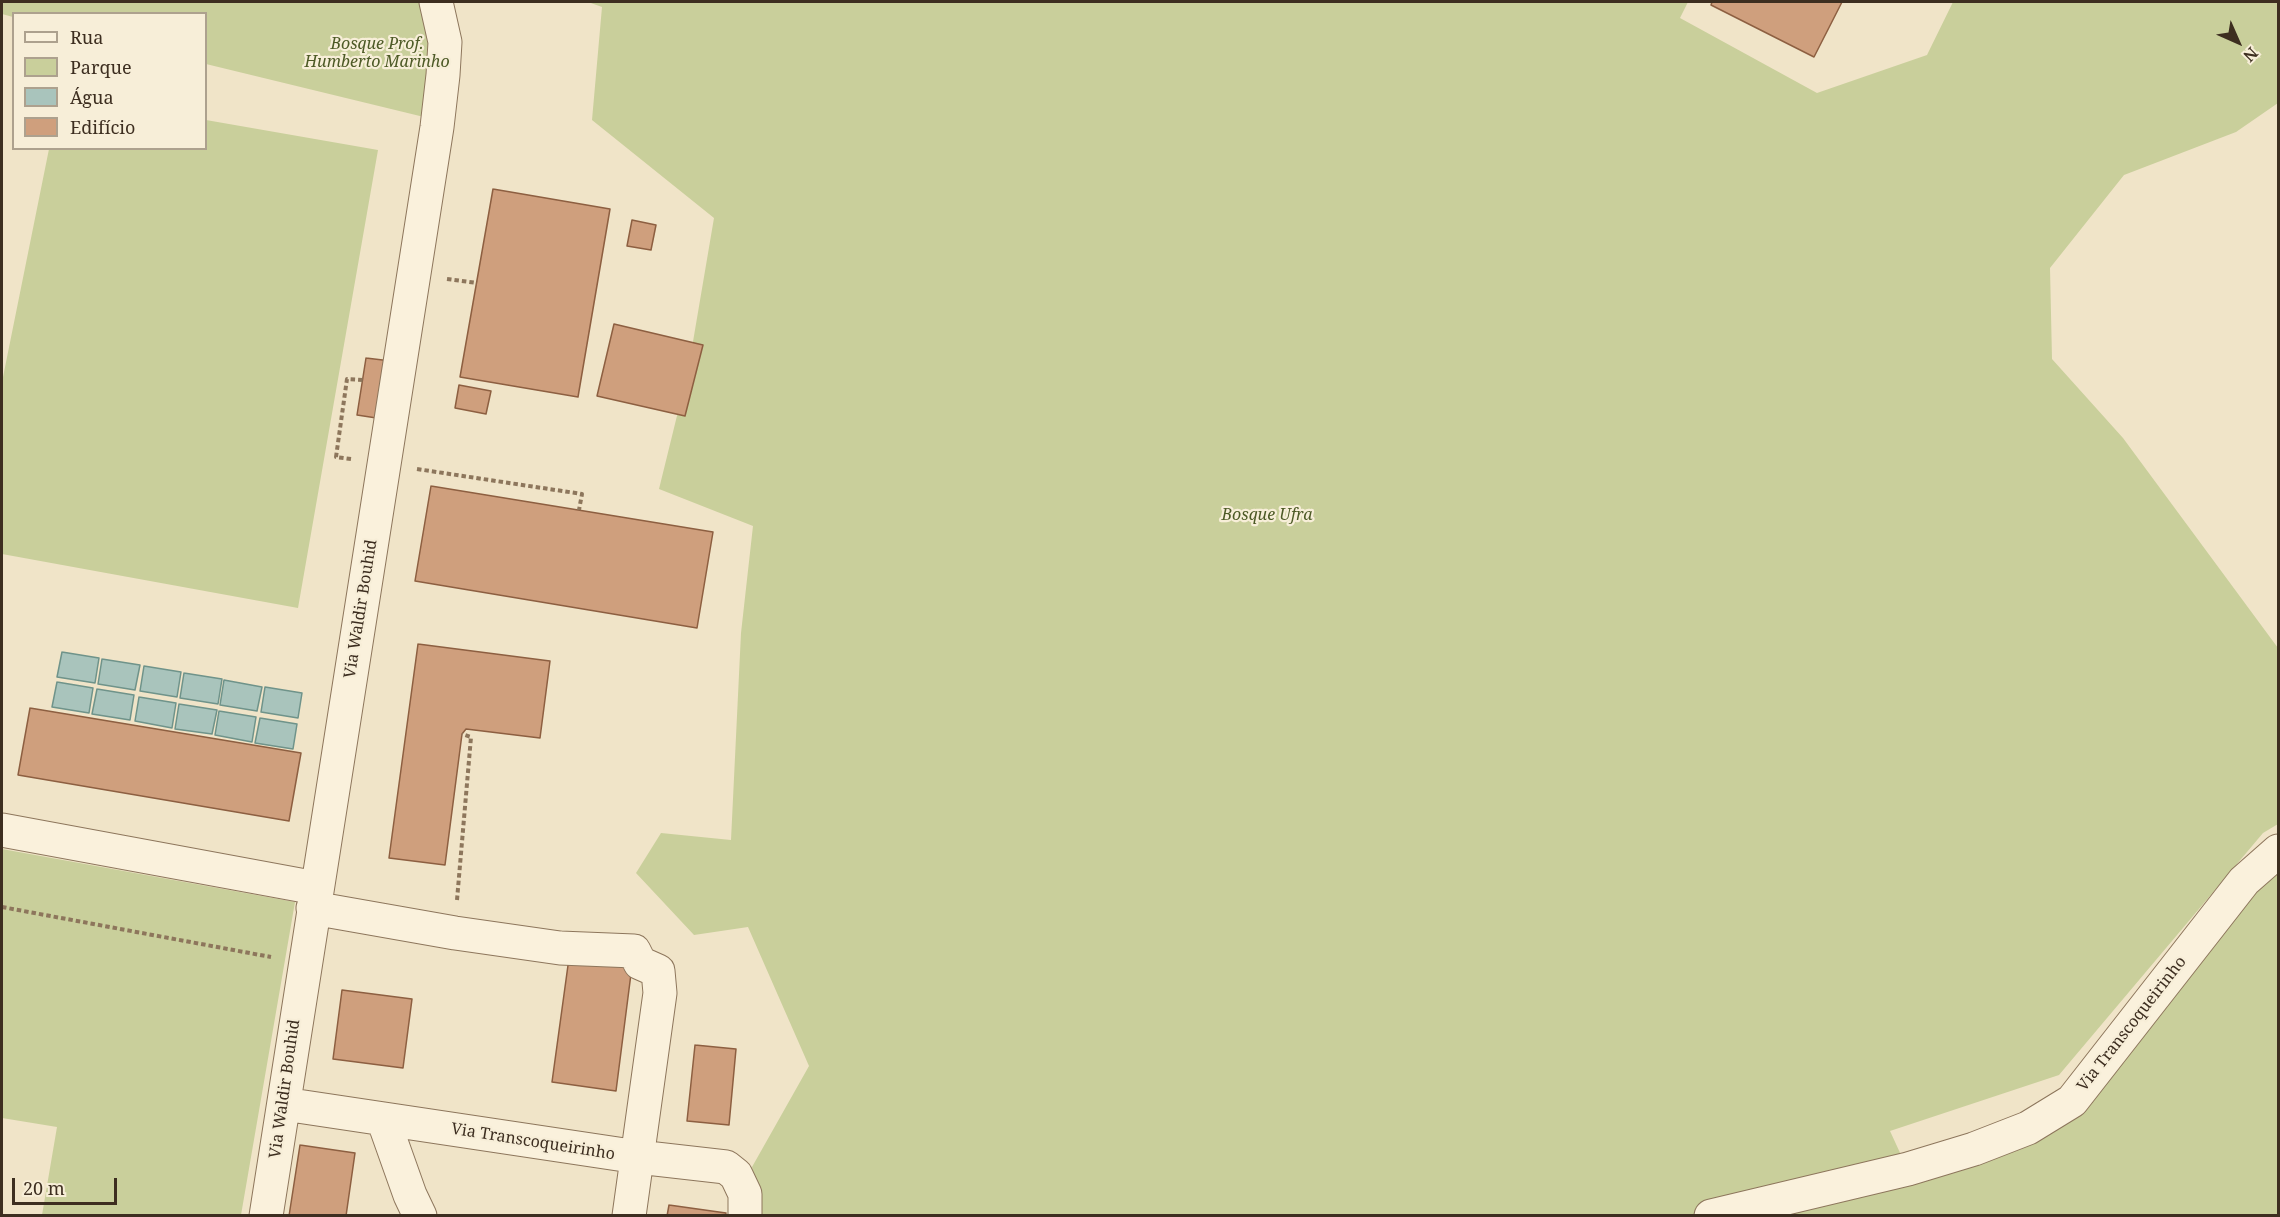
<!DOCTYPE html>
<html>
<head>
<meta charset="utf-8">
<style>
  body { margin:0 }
  #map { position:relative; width:2280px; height:1217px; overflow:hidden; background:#f0e4c8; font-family:"Noto Serif",serif }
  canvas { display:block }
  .frame { position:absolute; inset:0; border:3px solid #3d2e20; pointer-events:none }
  .legend { position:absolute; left:12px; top:12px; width:195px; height:138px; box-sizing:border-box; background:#f7eed8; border:2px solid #ada18e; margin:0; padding:8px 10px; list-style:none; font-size:18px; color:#3d2e20 }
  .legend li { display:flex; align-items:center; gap:12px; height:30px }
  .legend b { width:30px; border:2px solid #ada18e }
  .north { position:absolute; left:2208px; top:12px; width:60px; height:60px; -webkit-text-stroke:4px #f7eed8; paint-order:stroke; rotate:135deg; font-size:16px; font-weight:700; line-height:24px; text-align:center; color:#3d2e20 }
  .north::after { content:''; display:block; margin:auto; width:21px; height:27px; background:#3d2e20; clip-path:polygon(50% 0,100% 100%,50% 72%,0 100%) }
  .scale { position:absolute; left:12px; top:1178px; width:105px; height:27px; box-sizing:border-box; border:3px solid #3d2e20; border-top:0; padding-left:8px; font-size:18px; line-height:21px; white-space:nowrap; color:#3d2e20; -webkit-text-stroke:4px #f7eed8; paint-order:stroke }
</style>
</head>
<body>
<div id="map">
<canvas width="2280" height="1217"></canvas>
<div class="frame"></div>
<ul class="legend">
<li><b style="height:8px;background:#faf1dc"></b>Rua</li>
<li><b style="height:16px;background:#c9cf9b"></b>Parque</li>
<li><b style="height:16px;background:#a9c4bc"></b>Água</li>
<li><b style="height:16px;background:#cf9f7d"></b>Edifício</li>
</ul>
<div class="north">N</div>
<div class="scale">20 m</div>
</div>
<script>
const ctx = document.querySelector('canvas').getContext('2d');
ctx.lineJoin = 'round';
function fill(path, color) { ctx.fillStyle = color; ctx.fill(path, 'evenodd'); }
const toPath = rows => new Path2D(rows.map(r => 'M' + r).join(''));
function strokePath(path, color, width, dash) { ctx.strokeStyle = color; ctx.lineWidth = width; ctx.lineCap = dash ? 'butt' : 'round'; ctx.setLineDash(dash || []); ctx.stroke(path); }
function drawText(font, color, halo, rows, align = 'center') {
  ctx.font = font + ' "Noto Serif",serif'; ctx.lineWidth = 4.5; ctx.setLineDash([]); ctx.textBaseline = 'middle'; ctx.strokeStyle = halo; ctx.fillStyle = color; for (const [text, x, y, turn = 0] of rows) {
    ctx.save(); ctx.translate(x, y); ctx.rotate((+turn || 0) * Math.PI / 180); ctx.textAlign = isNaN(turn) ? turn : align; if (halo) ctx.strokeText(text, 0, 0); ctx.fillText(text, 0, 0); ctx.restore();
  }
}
const green = toPath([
  [2,2,420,2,430,45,424,117,206,64,206,14,14,14,13,17,2,14],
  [588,2,1688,2,1680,18,1817,93,1927,55,1953,2,2278,2,2278,103,2236,132,2124,175,2050,268,2052,359,2123,438,2278,648,2278,824,2263,833,2059,1075,1890,1131,1907,1168,2079,1099,2278,864,2278,1215,759,1215,760,1207,752,1167,809,1066,748,927,694,935,636,873,661,833,731,840,741,633,753,526,659,489,688,371,714,218,592,120,602,7],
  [206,120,378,150,298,608,2,554,2,382,49,149,206,148],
  [2,849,295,902,241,1215,42,1215,57,1127,2,1118]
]);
const water = toPath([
  [62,652,99,658,95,683,57,677,62,652],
  [102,659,140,665,135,690,98,684,102,659],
  [144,666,181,672,177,697,140,691,144,666],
  [184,673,222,679,218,704,180,698,184,673],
  [224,680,262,687,257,711,220,705,224,680],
  [57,682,93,688,89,713,52,707,57,682],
  [265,687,302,693,298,718,261,712,265,687],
  [97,689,134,695,130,720,92,714,97,689],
  [139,697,176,703,172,728,135,721,139,697],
  [179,704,217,710,212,734,175,729,179,704],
  [219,711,256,717,252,742,215,735,219,711],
  [260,718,297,724,293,749,255,743,260,718]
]);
const building = toPath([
  [1712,2,1842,2,1814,57,1711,5,1712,2],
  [493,189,610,209,578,397,460,377,493,189],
  [632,220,656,225,651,250,627,246,632,220],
  [614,324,703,345,685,416,597,396,614,324],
  [366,358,391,361,383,419,357,415,366,358],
  [459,385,491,391,486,414,455,408,459,385],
  [431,486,713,532,697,628,415,581,431,486],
  [418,644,550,661,540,738,466,729,462,734,445,865,389,858,418,644],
  [30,708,301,753,289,821,18,775,30,708],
  [569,958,632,966,616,1091,552,1082,569,958],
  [342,990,412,999,403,1068,333,1059,342,990],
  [695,1045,736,1049,729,1125,687,1121,695,1045],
  [300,1145,355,1153,346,1216,289,1216,300,1145],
  [669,1205,726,1213,725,1216,667,1216,669,1205]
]);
const path = toPath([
  [447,279,477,283],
  [351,459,336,457,347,379,363,380],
  [417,469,582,494,579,510],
  [457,900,471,737,462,734],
  [2,907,271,957]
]);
const minor = toPath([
  [2,830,316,888],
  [313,908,455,933,560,948,634,951,640,963,658,971,660,993,629,1216],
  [284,1104,638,1157,726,1167,736,1175,745,1194,745,1216],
  [383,1119,410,1195,420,1216],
  [266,1216,437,127,443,75,445,42,436,2],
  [1711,1216,1908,1169,1974,1149,2028,1128,2072,1101,2244,881,2278,851]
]);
const parkNames = [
  ["Bosque Prof.",377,44],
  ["Humberto Marinho",377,62],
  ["Bosque Ufra",1267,515]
];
const streetNames = [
  ["Via Waldir Bouhid",361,609,-81],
  ["Via Transcoqueirinho",2132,1024,-52],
  ["Via Waldir Bouhid",285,1089,-82],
  ["Via Transcoqueirinho",533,1142,9]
];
fill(green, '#c9cf9b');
fill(water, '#a9c4bc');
strokePath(water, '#6f938a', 1.5);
fill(building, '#cf9f7d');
strokePath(building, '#8d5f41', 1.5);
strokePath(minor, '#8d765c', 35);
strokePath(path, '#8d765c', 4, [4.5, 3]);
strokePath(minor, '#faf1dc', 33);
drawText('italic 16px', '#4d5a26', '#f7eed8', parkNames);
drawText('16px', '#3d2e20', '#f7eed8', streetNames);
</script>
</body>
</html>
